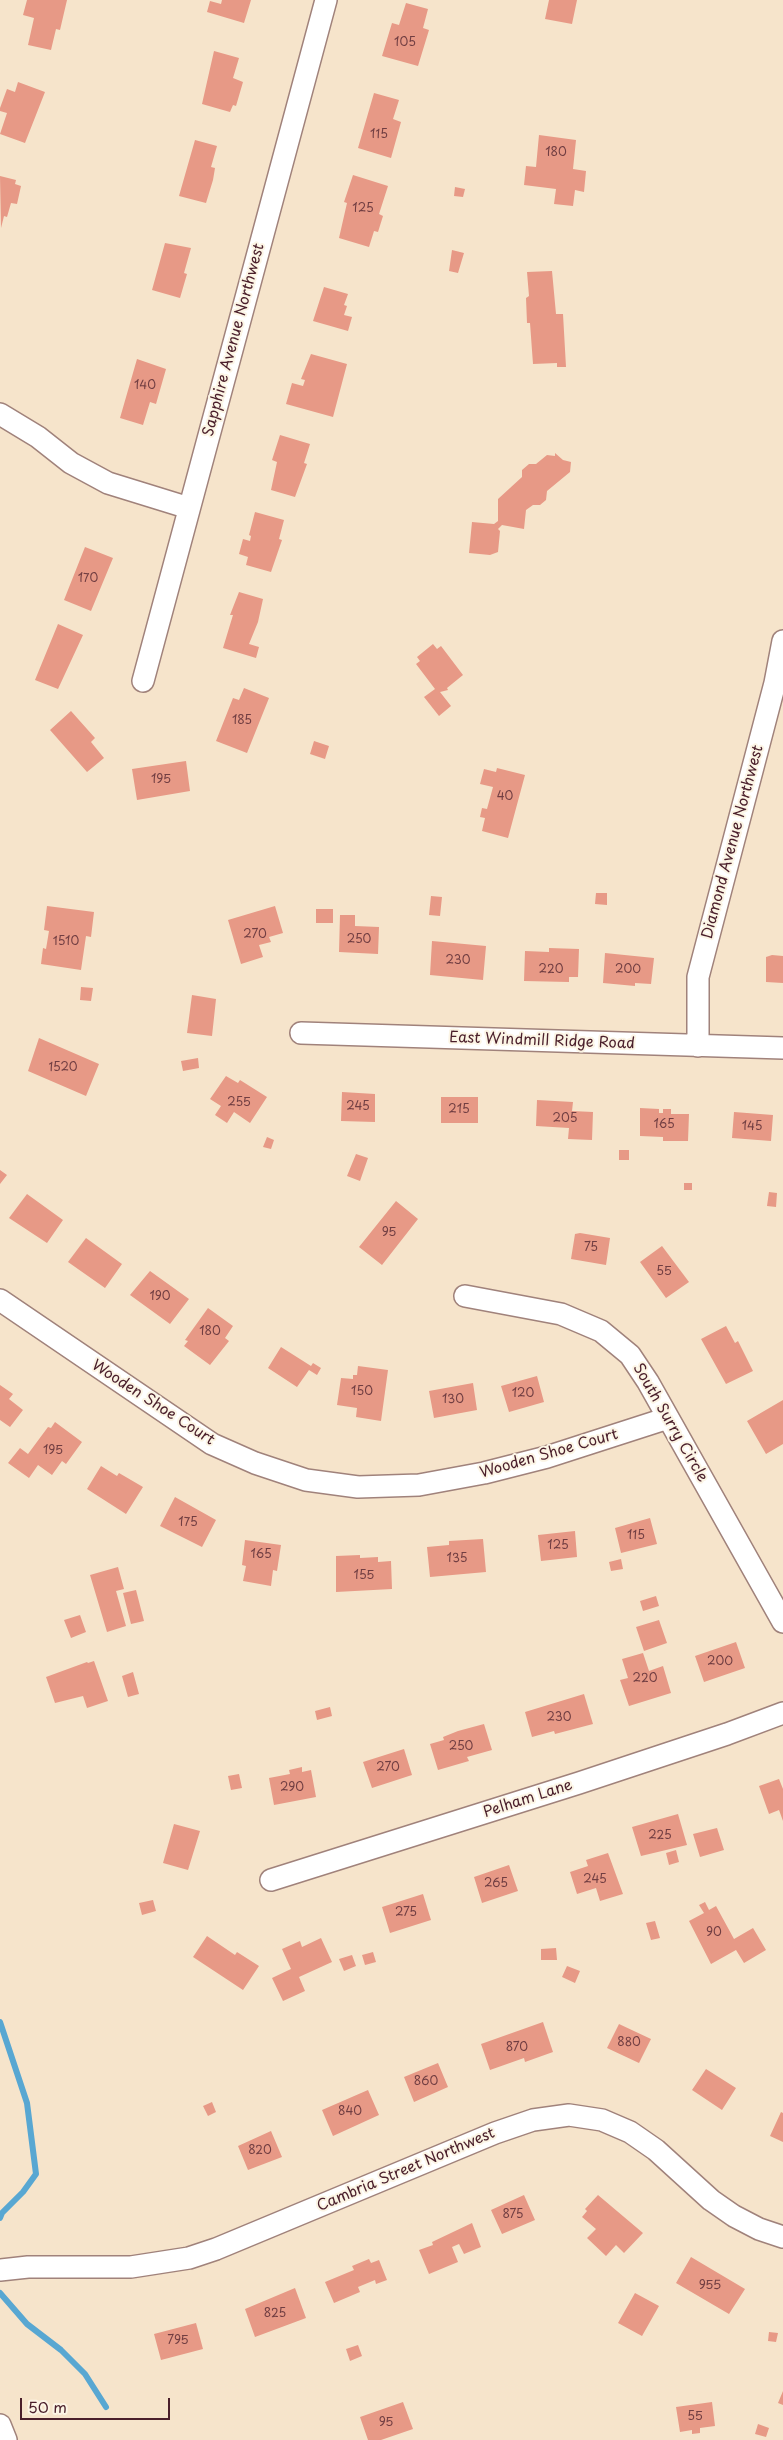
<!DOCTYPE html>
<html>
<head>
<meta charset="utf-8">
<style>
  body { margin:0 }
  #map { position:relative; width:783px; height:2440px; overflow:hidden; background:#f6e4cb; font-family:"Playpen Sans",sans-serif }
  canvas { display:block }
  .scale { position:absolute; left:20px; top:2398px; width:150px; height:22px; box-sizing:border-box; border:2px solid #4a1f2b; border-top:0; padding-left:6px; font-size:15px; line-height:18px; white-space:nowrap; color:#4a1f2b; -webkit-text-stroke:4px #fcf5e5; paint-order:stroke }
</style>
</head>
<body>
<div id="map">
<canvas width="783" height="2440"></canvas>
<div class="scale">50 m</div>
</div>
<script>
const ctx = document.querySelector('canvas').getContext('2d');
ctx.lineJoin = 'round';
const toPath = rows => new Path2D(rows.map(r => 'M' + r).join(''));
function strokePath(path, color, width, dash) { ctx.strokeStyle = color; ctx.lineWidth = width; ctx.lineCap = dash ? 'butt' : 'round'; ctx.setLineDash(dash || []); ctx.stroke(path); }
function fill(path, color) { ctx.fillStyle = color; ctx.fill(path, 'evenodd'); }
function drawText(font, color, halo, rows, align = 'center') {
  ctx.font = font + ' "Playpen Sans",sans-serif'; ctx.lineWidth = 4; ctx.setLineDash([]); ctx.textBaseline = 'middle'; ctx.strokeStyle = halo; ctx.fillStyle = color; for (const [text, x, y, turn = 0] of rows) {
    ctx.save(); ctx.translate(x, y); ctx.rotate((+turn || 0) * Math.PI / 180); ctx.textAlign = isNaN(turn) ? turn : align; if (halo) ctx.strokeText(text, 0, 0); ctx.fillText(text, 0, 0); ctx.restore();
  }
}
const stream = toPath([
  [0,2022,27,2103,36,2174,23,2192,2,2213,0,2218],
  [0,2293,27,2324,61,2350,85,2374,106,2407]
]);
const building = toPath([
  [27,0,67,0,60,30,56,29,51,50,28,45,34,18,23,15],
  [222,0,251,0,244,23,207,12,210,1,221,4],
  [549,0,577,0,572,24,545,19],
  [406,3,428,9,423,28,429,30,418,66,382,56,392,23,399,25],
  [214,51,239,58,233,78,243,82,236,106,233,105,230,112,202,104],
  [18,82,45,92,25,143,0,134,7,113,0,111,0,108,7,89,15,92],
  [374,93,399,100,393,119,401,122,391,158,358,148],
  [539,135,576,140,573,169,586,171,584,192,575,190,573,206,554,204,556,189,524,185,526,166,536,167],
  [195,140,217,146,211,167,215,168,213,180,206,203,179,196],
  [353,175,388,186,379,214,383,216,378,232,374,231,369,247,339,238,347,203,344,202],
  [0,176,16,180,15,184,21,186,17,204,11,203,7,217,4,216,1,228],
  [455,187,465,189,463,197,454,196],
  [165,243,191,248,184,273,187,274,180,298,152,290],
  [452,250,464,253,458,273,449,271],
  [552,271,556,314,563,314,566,367,557,367,557,363,533,364,530,323,527,323,526,298,529,296,527,272],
  [324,287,348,294,344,305,347,306,344,315,352,317,348,331,313,321],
  [311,354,347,364,333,417,286,404,292,383,303,386,305,380,301,379],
  [137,359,166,369,156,404,150,402,143,425,120,418],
  [280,435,310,444,304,463,307,464,295,497,271,490,277,462,272,460],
  [555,453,563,460,571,462,570,472,547,491,546,500,540,505,533,505,526,510,524,529,502,525,498,529,500,531,498,552,490,555,469,553,472,522,494,524,498,521,498,499,522,477,522,470,529,464,536,464,547,455,555,456],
  [255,512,284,520,279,539,282,540,271,572,246,565,248,557,239,554,243,539,250,541,251,536,249,535],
  [85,547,113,558,91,611,64,600],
  [239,592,263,599,258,622,249,644,259,647,256,658,223,648,233,615,230,615],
  [58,624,83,635,58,689,35,680],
  [433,644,437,649,441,646,463,675,447,688,448,690,440,692,451,706,439,716,424,697,435,689,416,664,420,661,417,657],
  [244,688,269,698,247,753,216,741,233,698,239,700],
  [71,711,95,738,91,742,104,758,87,772,50,730],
  [314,741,329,746,325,759,310,754],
  [186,761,190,791,137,800,132,769],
  [497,768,525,775,508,838,482,831,485,818,480,817,482,808,487,809,493,787,480,784,484,769,496,772],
  [596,893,607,893,607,905,595,904],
  [431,896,442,897,440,916,429,915],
  [47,906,94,912,91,937,86,936,81,970,41,964,43,948,46,949,49,931,44,930],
  [275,906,283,933,269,937,271,942,259,945,263,957,241,964,228,920],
  [316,909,333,909,333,923,316,923],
  [340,915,355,915,355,926,379,927,378,954,339,952],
  [432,941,486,946,483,980,430,975],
  [549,948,579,949,578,977,569,977,569,982,524,981,525,951,549,952],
  [605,953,654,958,651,984,635,983,635,986,603,983],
  [772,955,783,956,783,983,766,982,766,957],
  [81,987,93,988,91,1001,80,1000],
  [192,995,216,999,212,1036,187,1033],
  [39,1038,99,1064,86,1096,28,1071],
  [198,1058,199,1068,183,1071,181,1061],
  [226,1076,238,1083,240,1080,267,1097,250,1123,234,1112,227,1123,215,1115,221,1106,210,1099],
  [342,1092,375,1094,375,1122,341,1121],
  [441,1097,478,1097,478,1123,441,1123],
  [537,1100,573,1102,572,1111,593,1112,592,1140,568,1139,569,1128,536,1126],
  [640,1108,659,1109,659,1113,663,1113,663,1109,671,1109,671,1114,689,1114,688,1141,663,1141,663,1137,640,1136],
  [734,1112,773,1115,771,1141,732,1138],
  [267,1137,274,1140,271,1149,263,1147],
  [619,1150,629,1150,629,1160,619,1160],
  [356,1154,368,1158,360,1181,347,1176],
  [0,1170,7,1175,0,1184],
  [684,1183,692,1183,692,1190,684,1190],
  [769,1192,777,1193,776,1207,767,1206],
  [27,1194,63,1220,47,1243,9,1218],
  [396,1201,418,1219,382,1265,359,1247],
  [580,1233,610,1238,606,1265,571,1259,575,1234],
  [86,1238,122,1264,105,1288,68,1262],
  [662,1246,689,1282,666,1298,640,1262],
  [150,1271,189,1299,170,1324,130,1295],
  [208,1308,233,1326,225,1338,229,1341,210,1365,184,1346,188,1341,185,1340],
  [726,1326,735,1343,738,1341,753,1371,726,1384,701,1339],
  [281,1347,311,1366,313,1363,321,1368,317,1375,309,1370,297,1387,268,1368],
  [358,1366,388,1370,381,1421,356,1417,357,1408,337,1405,341,1378,353,1379,353,1375,357,1375],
  [537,1376,544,1402,509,1412,501,1386],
  [473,1383,477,1410,434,1418,429,1391],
  [0,1385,13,1394,9,1399,23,1410,10,1427,0,1420],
  [783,1400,783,1444,766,1454,747,1421],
  [55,1422,82,1442,66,1464,62,1461,52,1475,38,1465,29,1478,8,1463,20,1448,28,1454,48,1427,51,1428],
  [101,1466,117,1476,119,1473,143,1487,126,1514,87,1489],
  [175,1497,216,1520,202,1547,160,1526],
  [650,1518,657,1544,621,1553,615,1528],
  [575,1531,577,1557,541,1561,538,1535],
  [483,1539,486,1572,430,1577,427,1547,449,1545,449,1541],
  [245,1540,281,1545,277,1571,273,1570,271,1586,243,1581,246,1566,242,1565],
  [360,1555,360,1558,378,1557,378,1562,391,1561,392,1589,336,1592,336,1556],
  [621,1559,623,1569,611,1571,609,1562],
  [118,1567,124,1589,116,1591,126,1626,107,1632,90,1575],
  [136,1590,144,1621,131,1624,123,1593],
  [656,1596,659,1606,643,1611,640,1601],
  [80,1615,86,1632,71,1638,64,1620],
  [659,1620,667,1643,644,1651,636,1627],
  [736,1642,745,1668,704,1682,695,1656],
  [643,1653,649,1671,663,1666,671,1693,629,1706,620,1680,628,1678,622,1659],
  [94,1661,108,1701,87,1708,83,1696,55,1703,46,1677,87,1662,88,1663],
  [133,1672,139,1694,128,1697,122,1676],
  [584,1694,593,1724,555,1734,554,1731,532,1737,525,1712],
  [330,1707,332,1716,317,1720,315,1711],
  [484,1724,492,1750,467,1757,469,1761,438,1770,430,1744,444,1740,443,1737,458,1731],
  [404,1749,412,1775,372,1788,363,1762],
  [302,1767,302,1772,311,1770,316,1797,274,1805,269,1778,290,1774,289,1770],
  [239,1774,242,1788,231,1790,228,1776],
  [779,1779,783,1789,783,1821,779,1810,769,1814,759,1786],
  [678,1814,687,1845,641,1856,632,1827],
  [174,1824,200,1831,188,1870,163,1863],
  [717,1828,724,1850,700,1857,693,1834],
  [676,1850,679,1862,669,1865,666,1853],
  [608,1853,623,1894,600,1901,596,1888,577,1894,570,1872,588,1866,586,1860],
  [509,1865,518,1891,482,1903,474,1877],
  [423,1894,431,1920,390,1933,382,1907],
  [153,1900,156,1911,142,1915,139,1903],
  [705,1902,709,1910,716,1906,734,1939,753,1928,766,1950,744,1963,736,1950,711,1964,689,1921,704,1913,699,1905],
  [655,1921,660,1938,651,1940,646,1923],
  [207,1936,235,1955,237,1952,259,1966,243,1990,193,1957],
  [321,1938,332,1962,299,1977,305,1991,283,2001,272,1978,291,1969,282,1949,300,1941,302,1947],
  [556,1948,557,1960,541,1960,541,1949],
  [373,1952,376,1962,365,1965,362,1955],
  [352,1955,356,1966,344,1971,339,1959],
  [567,1966,580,1971,575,1983,562,1977],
  [543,2022,553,2052,525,2062,524,2058,490,2070,481,2044],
  [619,2024,651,2039,639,2063,607,2048],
  [438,2063,448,2087,414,2102,404,2077],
  [706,2069,736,2088,722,2110,692,2090],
  [368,2090,379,2115,333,2136,322,2110],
  [212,2102,216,2112,208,2116,203,2106],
  [781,2112,783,2113,783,2142,770,2136],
  [271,2131,282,2157,248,2170,238,2146],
  [524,2195,535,2220,502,2234,491,2210],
  [598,2195,643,2233,624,2253,616,2245,606,2256,587,2238,596,2229,582,2217,587,2211,585,2209],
  [472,2223,481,2247,464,2254,459,2244,452,2247,458,2262,429,2274,419,2250,433,2245,432,2242],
  [691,2257,745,2289,729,2314,676,2283],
  [369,2259,371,2263,379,2260,387,2280,376,2284,375,2280,358,2287,360,2292,334,2303,325,2282,354,2270,352,2266],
  [295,2288,306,2318,255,2337,245,2309],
  [635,2293,659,2306,642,2336,618,2323],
  [196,2323,203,2349,161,2360,154,2334],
  [769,2332,778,2333,776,2342,768,2341],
  [358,2345,362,2356,350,2361,346,2349],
  [783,2391,783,2405,778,2403],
  [403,2402,413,2429,381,2440,368,2440,360,2417],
  [712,2402,715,2426,700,2428,700,2433,692,2434,692,2430,680,2432,676,2407],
  [758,2424,769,2428,766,2437,755,2434]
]);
const street = toPath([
  [0,414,38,437,71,463,108,483,189,508],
  [143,681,326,0],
  [301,1033,783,1048],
  [698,1046,698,977,775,683,783,641],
  [465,1296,561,1314,601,1331,630,1355,648,1382,783,1622],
  [0,1300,212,1444,255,1463,306,1480,358,1487,419,1485,484,1473,547,1457,668,1418],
  [271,1880,579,1783,727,1734,783,1713],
  [0,2270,28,2267,131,2267,189,2258,216,2249,495,2133,533,2120,569,2115,602,2120,630,2132,656,2150,711,2200,734,2216,759,2229,783,2237],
  [0,2425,6,2440]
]);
const numberNames = [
  ["105",405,43],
  ["115",379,135],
  ["180",556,153],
  ["125",363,209],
  ["140",145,386],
  ["170",88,579],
  ["185",242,721],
  ["195",161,780],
  ["40",505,797],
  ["270",255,935],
  ["250",359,940],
  ["1510",66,942],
  ["230",458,961],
  ["220",551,970],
  ["200",628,970],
  ["1520",63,1068],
  ["255",239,1103],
  ["245",358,1107],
  ["215",459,1110],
  ["205",565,1119],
  ["165",664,1125],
  ["145",752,1127],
  ["95",389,1233],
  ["75",591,1248],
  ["55",664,1272],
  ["190",160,1297],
  ["180",210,1332],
  ["150",362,1392],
  ["120",523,1394],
  ["130",453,1400],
  ["195",53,1451],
  ["175",188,1523],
  ["115",636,1536],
  ["125",558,1546],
  ["165",261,1555],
  ["135",457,1559],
  ["155",364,1576],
  ["200",720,1662],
  ["220",645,1679],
  ["230",559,1718],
  ["250",461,1747],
  ["270",388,1768],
  ["290",292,1788],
  ["225",660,1836],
  ["245",595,1880],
  ["265",496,1884],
  ["275",406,1913],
  ["90",714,1933],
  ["880",629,2043],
  ["870",517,2048],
  ["860",426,2082],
  ["840",350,2112],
  ["820",260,2151],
  ["875",513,2215],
  ["955",710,2286],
  ["825",275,2314],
  ["795",178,2341],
  ["55",695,2417],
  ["95",386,2423]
];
const streetNames = [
  ["Sapphire Avenue Northwest",234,340,-75],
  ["Diamond Avenue Northwest",733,842,-75],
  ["East Windmill Ridge Road",542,1041,2],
  ["Wooden Shoe Court",153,1403,33],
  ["South Surry Circle",670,1423,60],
  ["Wooden Shoe Court",549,1454,-16],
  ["Pelham Lane",528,1799,-18],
  ["Cambria Street Northwest",406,2170,-23]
];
strokePath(stream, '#58a7d2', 6);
fill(building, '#e79986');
strokePath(street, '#a0827b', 24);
strokePath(street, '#fff', 21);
drawText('12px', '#713e42', null, numberNames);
drawText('15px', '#4a1f2b', '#fcf5e5', streetNames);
</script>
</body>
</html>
